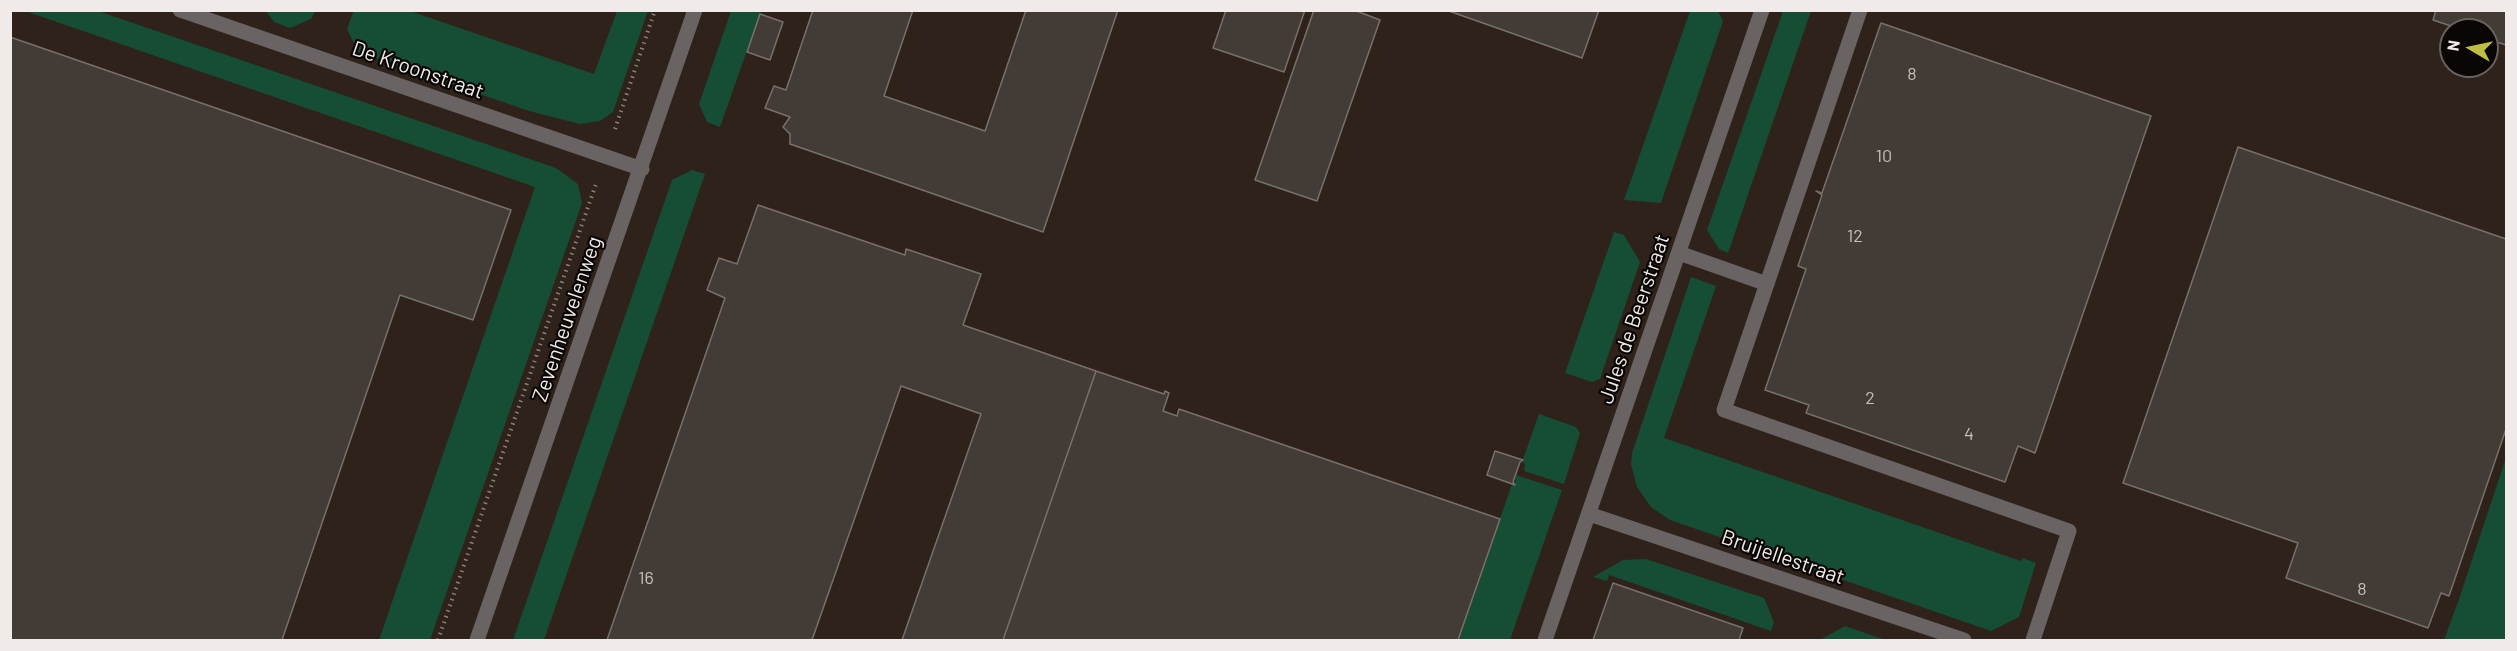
<!DOCTYPE html>
<html>
<head>
<meta charset="utf-8">
<style>
  body { margin:0 }
  #map { position:relative; width:2517px; height:651px; overflow:hidden; background:#221b16; font-family:Barlow,sans-serif }
  canvas { display:block }
  .frame { position:absolute; inset:0; border:12px solid #f0ebe8; pointer-events:none }
  .north { position:absolute; left:2439px; top:18px; width:60px; height:60px; box-sizing:border-box; background:#090605; border:2px solid #656260; border-radius:50%; rotate:279deg; font-size:16px; font-weight:700; line-height:24px; text-align:center; color:#f0ebe8 }
  .north::after { content:''; display:block; margin:auto; width:21px; height:27px; background:#bebf42; clip-path:polygon(50% 0,100% 100%,50% 72%,0 100%) }
</style>
</head>
<body>
<div id="map">
<canvas width="2517" height="651"></canvas>
<div class="frame"></div>
<div class="north">N</div>
</div>
<script>
const ctx = document.querySelector('canvas').getContext('2d');
ctx.lineJoin = 'round';
function fill(path, color) { ctx.fillStyle = color; ctx.fill(path, 'evenodd'); }
const toPath = rows => new Path2D(rows.map(r => 'M' + r).join(''));
function strokePath(path, color, width, dash) { ctx.strokeStyle = color; ctx.lineWidth = width; ctx.lineCap = dash ? 'butt' : 'round'; ctx.setLineDash(dash || []); ctx.stroke(path); }
function drawText(font, color, halo, rows, align = 'center') {
  ctx.font = font + ' Barlow,sans-serif'; ctx.lineWidth = 4.5; ctx.setLineDash([]); ctx.textBaseline = 'middle'; ctx.strokeStyle = halo; ctx.fillStyle = color; for (const [text, x, y, turn = 0] of rows) {
    ctx.save(); ctx.translate(x, y); ctx.rotate((+turn || 0) * Math.PI / 180); ctx.textAlign = isNaN(turn) ? turn : align; if (halo) ctx.strokeText(text, 0, 0); ctx.fillText(text, 0, 0); ctx.restore();
  }
}
const built = toPath([
  [11,11,2506,11,2506,640,11,640],
  [2451,30,2487,30,2487,66,2451,66]
]);
const green = toPath([
  [354,10,410,11,594,74,617,11,648,11,613,112,600,121,580,124,529,111,358,52,347,29],
  [25,11,98,11,556,168,578,184,582,203,430,640,379,640,535,187],
  [266,11,315,11,311,19,290,28,274,22],
  [731,11,761,11,720,127,707,122,699,104],
  [1690,11,1718,11,1723,21,1661,203,1624,200],
  [1783,11,1811,11,1728,253,1719,249,1707,230],
  [692,170,705,174,544,640,513,640,672,180],
  [1614,232,1624,235,1640,262,1600,379,1592,382,1565,373],
  [1691,277,1716,286,1664,438,2021,561,2023,558,2036,563,2019,617,1991,631,1670,520,1651,507,1637,487,1631,464,1632,453],
  [1539,414,1576,427,1580,433,1564,484,1524,471,1525,464,1522,462],
  [2506,458,2506,640,2444,640,2459,599],
  [1516,475,1562,490,1510,640,1458,640,1512,484,1515,484],
  [1646,559,1764,598,1774,622,1771,631,1615,577,1609,575,1607,581,1593,577,1623,560],
  [1845,626,1859,631,1886,640,1820,640]
]);
const building = toPath([
  [813,10,913,10,884,96,985,131,1026,10,1118,10,1043,232,790,144,790,134,783,127,790,117,765,108,774,86,786,90,813,10],
  [1226,10,1305,10,1284,72,1213,48,1226,10],
  [1314,10,1354,10,1380,20,1317,201,1255,180,1314,10],
  [1446,10,1599,10,1582,58,1446,10],
  [2436,10,2506,10,2506,45,2487,39,2487,30,2463,30,2433,20,2436,10],
  [760,14,783,22,770,60,747,52,760,14],
  [1881,23,2151,116,2035,453,2018,446,2005,482,1806,413,1809,405,1765,390,1806,269,1798,266,1822,195,1816,191,1822,193,1881,23],
  [10,37,511,210,473,320,400,295,282,640,10,640,10,37],
  [2238,147,2506,239,2506,429,2449,596,2441,593,2428,628,2286,578,2298,543,2123,483,2238,147],
  [758,205,905,255,906,249,981,274,963,325,1096,371,1003,640,902,640,981,414,901,386,812,640,607,640,725,298,707,290,719,258,737,264,758,205],
  [1096,371,1164,394,1165,391,1169,393,1163,411,1177,416,1179,409,1500,519,1458,640,1003,640,1096,371],
  [1495,451,1523,460,1520,462,1513,482,1515,485,1487,475,1495,451],
  [1613,583,1743,628,1739,640,1593,640,1613,583]
]);
const path = toPath([
  [615,129,655,10],
  [438,640,596,184]
]);
const minor = toPath([
  [180,10,642,169],
  [1860,10,1724,410,2069,531,2033,640],
  [1679,253,1767,284],
  [1589,514,1964,640],
  [477,640,695,10],
  [1545,640,1762,10]
]);
const numberNames = [
  ["8",1912,74],
  ["10",1884,156],
  ["12",1855,236],
  ["2",1870,398],
  ["4",1969,434],
  ["16",646,578],
  ["8",2362,589]
];
const streetNames = [
  ["De Kroonstraat",418,70,19],
  ["Zevenheuvelenweg",567,319,-71],
  ["Jules de Beerstraat",1634,319,-71],
  ["Bruijellestraat",1783,557,19]
];
fill(built, '#2e221a');
fill(green, '#164d35');
fill(building, '#433b36');
strokePath(building, '#78706a', 1.5);
strokePath(path, '#87817d', 4, [1.5, 4.5]);
strokePath(minor, '#696463', 15);
drawText('18px', '#c5bfbc', null, numberNames);
drawText('21px', '#f0ebe8', '#090605', streetNames);
</script>
</body>
</html>
